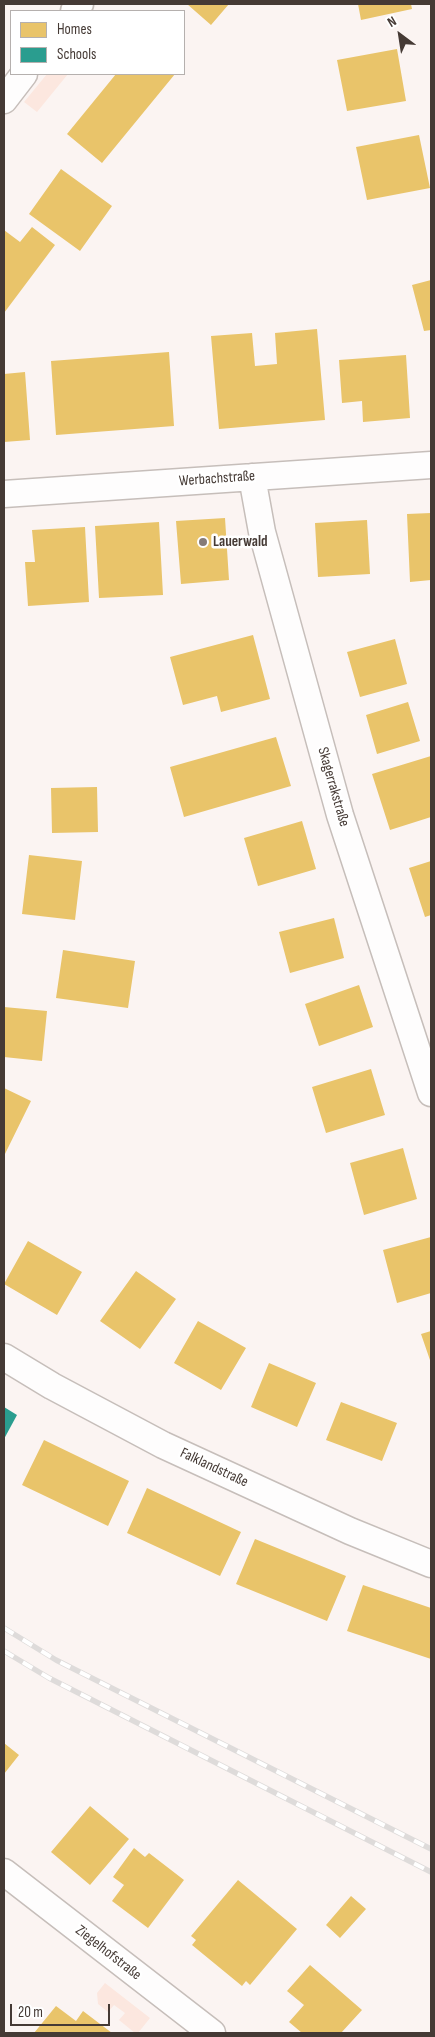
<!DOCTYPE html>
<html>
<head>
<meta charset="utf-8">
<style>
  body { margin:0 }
  #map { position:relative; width:435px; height:2037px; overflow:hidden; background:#fbf4f2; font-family:"Sofia Sans Condensed",sans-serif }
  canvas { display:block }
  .frame { position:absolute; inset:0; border:5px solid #453a35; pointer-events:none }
  .legend { position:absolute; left:10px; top:10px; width:175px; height:65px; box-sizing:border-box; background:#fff; border:1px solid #b5b0ae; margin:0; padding:6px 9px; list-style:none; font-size:15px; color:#453a35 }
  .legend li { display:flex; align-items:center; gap:10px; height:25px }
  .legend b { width:25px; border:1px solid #b5b0ae }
  .north { position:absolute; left:375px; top:10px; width:50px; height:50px; -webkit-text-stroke:4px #fff; paint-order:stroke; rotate:329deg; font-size:14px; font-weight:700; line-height:20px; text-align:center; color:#453a35 }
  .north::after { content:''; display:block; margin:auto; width:18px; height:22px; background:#453a35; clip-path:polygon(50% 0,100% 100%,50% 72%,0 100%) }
  .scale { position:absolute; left:10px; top:2004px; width:100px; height:22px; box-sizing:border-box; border:2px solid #453a35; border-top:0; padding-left:6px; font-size:15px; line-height:18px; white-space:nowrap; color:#453a35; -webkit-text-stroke:4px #fff; paint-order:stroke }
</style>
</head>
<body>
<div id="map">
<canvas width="435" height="2037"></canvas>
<div class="frame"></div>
<ul class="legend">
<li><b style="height:14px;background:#e9c46a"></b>Homes</li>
<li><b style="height:14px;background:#2a9d8f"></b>Schools</li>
</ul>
<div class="north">N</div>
<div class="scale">20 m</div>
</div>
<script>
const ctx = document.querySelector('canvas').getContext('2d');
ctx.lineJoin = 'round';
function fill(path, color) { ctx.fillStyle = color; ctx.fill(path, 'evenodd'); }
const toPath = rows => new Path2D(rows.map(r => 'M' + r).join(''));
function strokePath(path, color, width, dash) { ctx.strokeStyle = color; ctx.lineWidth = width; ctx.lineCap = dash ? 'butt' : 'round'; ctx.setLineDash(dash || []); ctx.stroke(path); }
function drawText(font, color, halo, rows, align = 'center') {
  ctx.font = font + ' "Sofia Sans Condensed",sans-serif'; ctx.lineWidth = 5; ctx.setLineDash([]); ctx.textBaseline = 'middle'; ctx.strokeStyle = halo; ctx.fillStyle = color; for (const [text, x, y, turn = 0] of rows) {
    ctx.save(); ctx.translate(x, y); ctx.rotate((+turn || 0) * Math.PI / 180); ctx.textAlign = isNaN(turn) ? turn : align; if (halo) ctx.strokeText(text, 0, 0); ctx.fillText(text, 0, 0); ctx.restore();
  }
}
const green = toPath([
  [47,74,68,74,37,112,24,102],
  [105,1983,150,2018,138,2033,135,2033,119,2020,125,2013,114,2005,108,2012,98,2004,97,1993]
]);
const homes = toPath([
  [187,4,229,4,211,25],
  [358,4,411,4,412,9,361,20],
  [397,49,406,101,347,111,337,60],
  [116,74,175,74,102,163,67,134],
  [419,135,430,188,367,200,356,147],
  [61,169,112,206,80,251,29,214],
  [32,227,55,245,4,313,4,230,20,242],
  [431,280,431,330,424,331,412,285],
  [317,329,325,420,219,429,211,336,252,333,255,366,277,364,275,333],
  [169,352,174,426,56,435,51,361],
  [406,355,410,418,363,422,362,401,342,403,339,360],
  [25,372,30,440,4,442,4,374],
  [431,513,431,580,410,582,407,514],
  [225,518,229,580,181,584,176,521],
  [367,520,370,574,318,577,315,523],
  [159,522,163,595,99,598,95,526],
  [85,527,89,602,28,606,25,562,35,562,32,530],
  [253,635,270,699,221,712,217,696,183,705,170,657],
  [395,639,407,684,360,697,347,652],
  [408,702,420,741,377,754,366,715],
  [276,737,291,786,184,817,170,767],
  [431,756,431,817,390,830,372,774],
  [97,787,98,832,52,833,51,788],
  [302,821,316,869,258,886,244,838],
  [29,855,82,861,75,920,22,914],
  [431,861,431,915,425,917,409,868],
  [334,918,344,958,290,973,279,932],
  [63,950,135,961,128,1008,56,998],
  [359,985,373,1027,319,1046,305,1004],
  [4,1007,47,1011,42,1061,4,1057],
  [371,1069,385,1115,326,1133,312,1087],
  [4,1088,31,1101,4,1156],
  [403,1148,417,1199,364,1215,350,1163],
  [431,1237,431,1293,397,1303,383,1250],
  [28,1241,82,1272,57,1315,4,1284],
  [136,1271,176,1299,140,1349,100,1321],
  [198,1321,246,1348,221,1390,174,1363],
  [431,1331,431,1363,421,1334],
  [269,1363,316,1383,297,1427,251,1407],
  [341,1402,397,1423,382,1461,326,1440],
  [44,1440,129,1481,108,1526,22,1485],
  [147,1488,241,1532,220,1576,127,1533],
  [255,1539,346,1576,327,1621,236,1584],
  [363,1585,431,1608,431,1659,347,1631],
  [4,1743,19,1755,4,1774],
  [90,1806,129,1839,90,1885,51,1852],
  [134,1848,145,1857,149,1853,184,1880,148,1928,112,1901,124,1885,113,1877],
  [238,1880,297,1929,250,1985,246,1981,242,1986,192,1945,196,1940,191,1936],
  [351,1896,366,1909,340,1938,326,1925],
  [310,1965,362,2010,341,2033,302,2033,289,2022,304,2005,287,1991],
  [56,2006,76,2021,83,2011,112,2033,34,2033]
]);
const schools = toPath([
  [4,1407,17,1415,4,1439]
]);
const street = toPath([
  [74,11,80,4],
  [4,100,24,74],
  [252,477,262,532,340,815,431,1093],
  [4,494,431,465],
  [4,1357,52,1386,163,1445,350,1531,431,1564],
  [4,1872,212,2033]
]);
const rail = toPath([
  [4,1628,56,1660,431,1849],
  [4,1651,49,1678,431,1872]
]);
const markers = [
  [203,542,5,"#857b77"]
];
const streetNames = [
  ["Werbachstraße",217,479,-4],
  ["Skagerrakstraße",333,787,74],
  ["Falklandstraße",214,1468,25],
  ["Ziegelhofstraße",108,1953,38]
];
const poiNames = [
  ["Lauerwald",213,542]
];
fill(green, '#fce7df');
fill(homes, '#e9c46a');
fill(schools, '#2a9d8f');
strokePath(street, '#c6beba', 29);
strokePath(street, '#fefdfd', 26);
strokePath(rail, '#dedbda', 5.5);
strokePath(rail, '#fff', 4, [11]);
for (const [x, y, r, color] of markers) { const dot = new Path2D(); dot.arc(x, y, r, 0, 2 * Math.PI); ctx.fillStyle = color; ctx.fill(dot); strokePath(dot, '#fff', 2); }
drawText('15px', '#453a35', '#fff', streetNames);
drawText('bold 15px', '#453a35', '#fff', poiNames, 'left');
</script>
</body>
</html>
